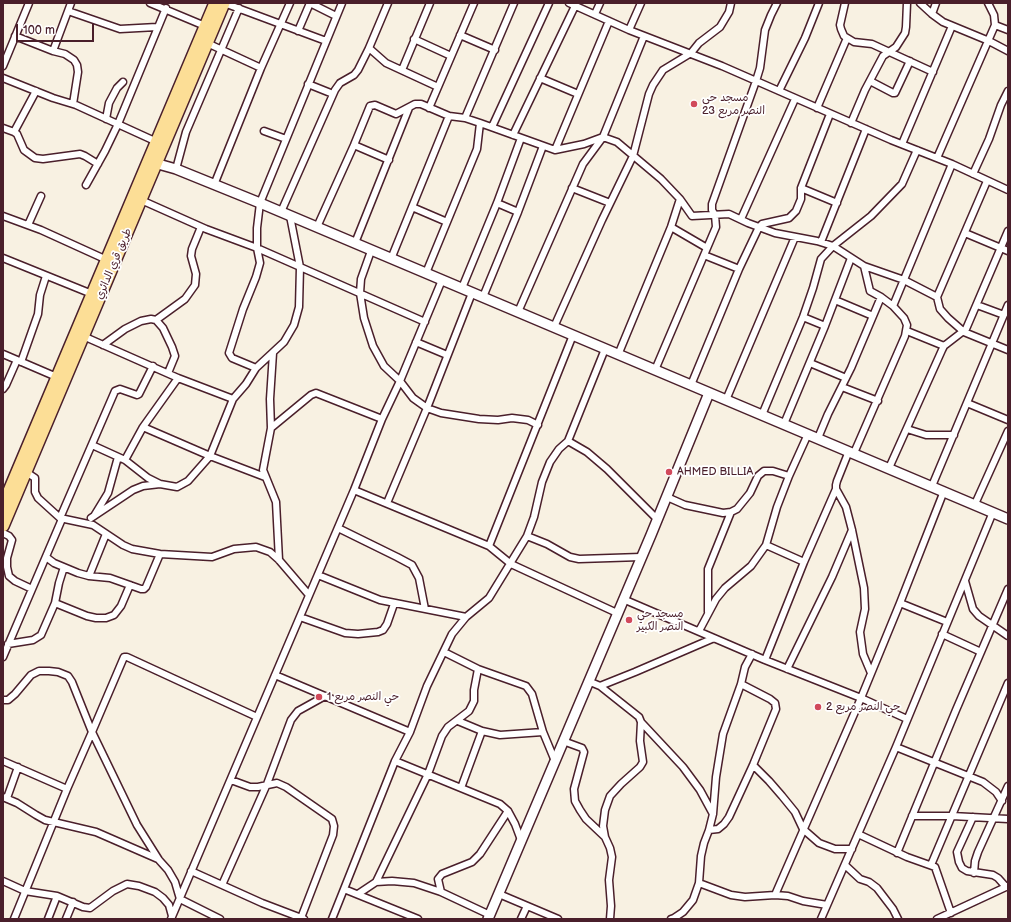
<!DOCTYPE html>
<html>
<head>
<meta charset="utf-8">
<style>
  body { margin:0 }
  #map { position:relative; width:1011px; height:922px; overflow:hidden; background:#f8f1e2; font-family:"Balsamiq Sans",sans-serif }
  canvas { display:block }
  .frame { position:absolute; inset:0; border:4px solid #4a1f2b; pointer-events:none }
  .scale { position:absolute; left:16px; top:24px; width:78px; height:18px; box-sizing:border-box; border:2px solid #4a1f2b; border-top:0; padding-left:5px; font-size:12px; line-height:14px; white-space:nowrap; color:#4a1f2b; -webkit-text-stroke:3px #fff; paint-order:stroke }
</style>
</head>
<body>
<div id="map">
<canvas width="1011" height="922"></canvas>
<div class="frame"></div>
<div class="scale">100 m</div>
</div>
<script>
const ctx = document.querySelector('canvas').getContext('2d');
ctx.lineJoin = 'round';
const toPath = rows => new Path2D(rows.map(r => 'M' + r).join(''));
function strokePath(path, color, width, dash) { ctx.strokeStyle = color; ctx.lineWidth = width; ctx.lineCap = dash ? 'butt' : 'round'; ctx.setLineDash(dash || []); ctx.stroke(path); }
function drawText(font, color, halo, rows, align = 'center') {
  ctx.font = font + ' "Balsamiq Sans","Playpen Sans Arabic",sans-serif'; ctx.lineWidth = 3.5; ctx.setLineDash([]); ctx.textBaseline = 'middle'; ctx.strokeStyle = halo; ctx.fillStyle = color; for (const [text, x, y, turn = 0] of rows) {
    ctx.save(); ctx.translate(x, y); ctx.rotate((+turn || 0) * Math.PI / 180); ctx.textAlign = isNaN(turn) ? turn : align; if (halo) ctx.strokeText(text, 0, 0); ctx.fillText(text, 0, 0); ctx.restore();
  }
}
const street = toPath([
  [150,3,205,26],
  [224,3,326,41],
  [569,3,629,30,722,66,891,140,952,164,1008,190],
  [845,3,840,25,841,29,844,36,854,42,872,44,933,72],
  [920,3,932,14,943,22,989,41,1008,51],
  [68,11,120,29,157,27],
  [595,14,600,3],
  [932,14,936,3],
  [995,25,1008,30],
  [629,30,641,3],
  [298,31,310,3,336,16],
  [460,35,495,50],
  [15,36,53,51,65,54,74,60,77,65,78,72,73,104],
  [414,39,451,56],
  [207,43,261,68],
  [369,48,386,63,438,87],
  [53,51,71,3],
  [3,66,29,3],
  [402,70,430,3],
  [3,78,53,98,76,105,157,142],
  [540,78,578,94],
  [870,81,893,93,895,93,910,61],
  [308,84,333,94],
  [779,91,805,38,819,3],
  [429,108,474,3],
  [817,108,847,38],
  [465,118,514,3],
  [106,119,109,103,117,88,123,82],
  [851,123,865,90,883,56,896,47,905,33,906,27,907,3],
  [492,127,549,3],
  [3,128,14,132,17,134,24,150,35,158,43,159,80,154,85,156,98,164],
  [264,131,286,139],
  [14,132,36,91],
  [513,135,575,6],
  [902,144,952,26],
  [354,145,389,160],
  [555,150,609,21],
  [937,158,995,25,994,15,988,3],
  [176,169,186,132,239,8],
  [973,174,989,139,1001,105,1008,91],
  [86,185,105,151,118,124,166,8],
  [214,185,261,68,290,3],
  [572,188,610,203],
  [801,188,837,203],
  [141,200,206,229,257,248,425,322],
  [412,207,447,222],
  [281,212,335,90,340,83,354,75,358,70,369,48,388,3],
  [518,212,543,146],
  [3,216,41,230,107,260],
  [741,219,795,99],
  [28,225,41,196],
  [317,227,354,145,370,106,375,105,396,114,415,104,421,104,449,116,465,118,480,123,555,150,584,144,603,137,617,142,661,179,680,199,692,216,729,214,748,223,775,233,817,241,833,246,864,266,904,280,937,297,940,309,948,318,964,332,1008,350],
  [671,227,707,248],
  [965,233,1008,251],
  [821,242,866,129],
  [355,243,409,108],
  [371,251,361,279,360,293,364,318,373,346,384,366,400,381,413,398,427,408,441,413,479,419,498,420,512,418,528,420,538,425],
  [3,258,92,294],
  [391,259,449,116],
  [739,269,759,227,762,224,789,218,796,211,801,199,801,188,830,114],
  [426,273,477,149,480,123],
  [462,288,497,203,521,138],
  [483,297,518,212,497,203],
  [937,297,987,181],
  [835,300,873,316],
  [977,305,1004,315],
  [893,306,952,164],
  [518,312,583,164,603,137,644,36],
  [156,320,185,299,195,285,196,274,191,256,192,249,201,227],
  [825,326,851,258],
  [554,327,602,220,633,156,649,94,653,85,663,70,691,53,699,43,720,27,729,12,731,3],
  [907,331,944,346],
  [83,336,178,378,233,399],
  [416,342,447,355],
  [103,345,125,329,141,321,151,319,156,320,163,328,172,347,175,356,168,373],
  [273,353,270,399,271,428,263,470,276,502,279,560],
  [3,354,59,378],
  [618,355,671,227,680,199],
  [21,362,38,314,40,295,46,276],
  [810,363,846,378],
  [256,368,232,358,229,353,243,309,256,277,260,263,257,248,257,228,260,203,342,3],
  [655,370,716,227,715,215,712,210,712,204,756,81,760,68,765,30,771,15,777,3],
  [691,385,739,269,704,255],
  [842,387,878,401],
  [3,389,6,385,17,360],
  [726,400,795,237],
  [967,403,1008,420],
  [762,415,803,317,813,288,821,259,833,246,871,216,902,184,917,150],
  [784,424,825,326,803,317],
  [143,427,210,456,265,477],
  [271,428,311,395,316,393,382,419],
  [907,429,926,435,954,435],
  [818,438,828,414,851,368,881,297],
  [568,441,587,452,607,469,657,519],
  [92,445,125,460,148,478,160,484],
  [854,453,905,336,907,325,904,318,893,306,881,297,870,291,864,266],
  [125,460,143,427,178,378],
  [889,468,942,350,944,346,966,329,1008,231],
  [26,472,35,478,35,492,38,498,60,518,93,525,123,545,132,549,160,554,212,557,234,549,256,547,270,552,279,560,309,595],
  [932,486,1008,305],
  [836,489,846,507,852,530,864,588,865,609,860,632,863,654,871,673],
  [354,490,489,546,511,564,617,613],
  [667,497,685,505,723,513,731,512,737,509,750,493,758,476,764,471,773,471,789,476],
  [387,503,427,408,472,293],
  [975,504,1008,431],
  [94,516,108,493,118,457],
  [60,518,115,391,120,389,137,395,139,394,153,366],
  [91,518,133,490,143,486,160,484,177,487,188,481,210,456,233,399,246,384,256,368,284,342,294,325,299,307,300,267,290,216],
  [338,528,397,557,412,565,419,578,425,609],
  [3,533,9,536,12,540,7,558,7,567,9,576,15,581,32,589],
  [527,536,547,544,570,557,579,559,641,557],
  [766,545,804,562],
  [489,546,573,335],
  [46,557,54,563,78,573,89,576,110,578,141,589,144,589,146,587,160,554],
  [318,575,380,600,466,617],
  [89,576,106,534],
  [965,581,973,609,979,616,1008,636],
  [623,599,765,660,861,698,907,719],
  [55,603,87,616,96,618,106,618,114,615,121,606,130,585],
  [900,603,947,622],
  [708,612,708,569,731,512],
  [300,617,345,633,358,634,378,632,383,630,387,624,394,604],
  [699,631,716,599,725,588,751,566,766,545,777,507,789,476,808,434],
  [942,634,981,652],
  [8,644,33,640,41,635,55,603,59,583,64,567],
  [444,652,478,669,526,686,532,694,543,732,555,761],
  [3,657,62,519],
  [765,660,804,562,836,489,836,485,837,481,849,451],
  [787,669,832,577,852,530],
  [275,675,410,732],
  [588,681,600,686,639,717,641,722,683,767,700,790,713,814],
  [600,686,635,672,714,638],
  [3,700,8,700,15,694,31,675,39,671,49,671,58,672,68,676,72,682,92,732,137,825,159,860,168,870,175,882,180,899,220,919],
  [458,721,482,731,500,735,543,732],
  [563,741,582,748,584,752,574,789,575,801,580,810,586,819,605,837,610,848,612,857,609,880,611,906,610,919],
  [896,747,983,782,996,792,1002,801],
  [3,761,67,789],
  [395,761,500,804,508,811,515,824,521,840],
  [753,765,769,781,782,796,795,812,803,829,819,843,835,849,852,849],
  [231,780,250,787,258,787,277,783,286,787,332,819,334,826,333,835,301,918],
  [461,788,482,731],
  [3,797,17,803,36,815,45,820,96,832,158,859],
  [7,798,18,767],
  [912,816,952,816,1008,819],
  [973,817,957,852,959,862,962,868,967,871,993,875,998,878,1006,887],
  [709,830,718,829,724,824,729,817,753,765,776,709,775,703,770,699,741,684],
  [858,834,907,857,935,867,951,913],
  [605,837,603,826,605,810,610,796,621,784,640,767,643,762,640,741,641,722],
  [897,853,956,710,1008,589],
  [845,865,860,879,869,882,877,888,893,909,898,919],
  [931,865,1008,683],
  [191,871,262,903,304,919],
  [974,873,975,861,978,852,1008,786],
  [3,881,25,891,57,896,83,907,90,908,113,891,127,884,139,886,155,892,163,898,169,905,172,916],
  [376,882,428,774,442,736,448,727,469,711,474,701,474,690,478,669],
  [699,883,731,895,745,897,775,895,788,896,803,901,827,905],
  [222,885,267,784,291,720,298,711,325,696],
  [441,892,438,879,442,874,472,862,480,854,508,811],
  [358,894,376,882,392,881,414,883,441,892,490,915],
  [499,894,558,919],
  [775,895,861,698,900,603,944,491],
  [14,919,67,789,92,732,124,657,127,657,257,717],
  [48,919,57,896],
  [66,919,73,902],
  [171,919,354,490,382,419,400,381,442,280],
  [332,919,344,889],
  [418,919,344,889,395,761,410,732,427,686,452,634,466,617,489,598,527,536,534,517,542,482,550,462,559,449,568,441,605,349],
  [521,919,527,906],
  [671,919,674,918,683,912,693,900,699,883,701,856,704,843,709,830,713,814,716,777,723,734,741,684,745,667,752,654],
  [821,919,896,747,993,512],
  [937,919,1008,886]
]);
const secondary = toPath([
  [151,162,176,169,260,203,1008,519],
  [488,919,651,535,709,393]
]);
const highway = toPath([
  [3,505,215,3],
  [3,526,224,3]
]);
const markers = [
  [694,104,4,"#d1495b"],
  [669,472,4,"#d1495b"],
  [629,620,4,"#d1495b"],
  [319,697,4,"#d1495b"],
  [818,707,4,"#d1495b"]
];
const poiNames = [
  ["مسجد حي",702,98],
  ["النصر مربع 23",702,111],
  ["AHMED BILLIA",677,472],
  ["مسجد حي",637,614],
  ["النصر الكبير",637,627],
  ["حي النصر مربع 1",327,697],
  ["حي النصر مربع 2",826,707]
];
const streetNames = [
  ["طريق قري الدائري",114,264,-67]
];
strokePath(street, '#4a1f2b', 9);
strokePath(secondary, '#4a1f2b', 12);
strokePath(highway, '#4a1f2b', 14);
strokePath(street, '#fff', 6);
strokePath(secondary, '#fff', 9);
strokePath(highway, '#fcde96', 11);
for (const [x, y, r, color] of markers) { const dot = new Path2D(); dot.arc(x, y, r, 0, 2 * Math.PI); ctx.fillStyle = color; ctx.fill(dot); strokePath(dot, '#fff', 1.5); }
drawText('11px', '#4a1f2b', '#fff', poiNames, 'left');
drawText('11px', '#4a1f2b', '#fff', streetNames);
</script>
</body>
</html>
